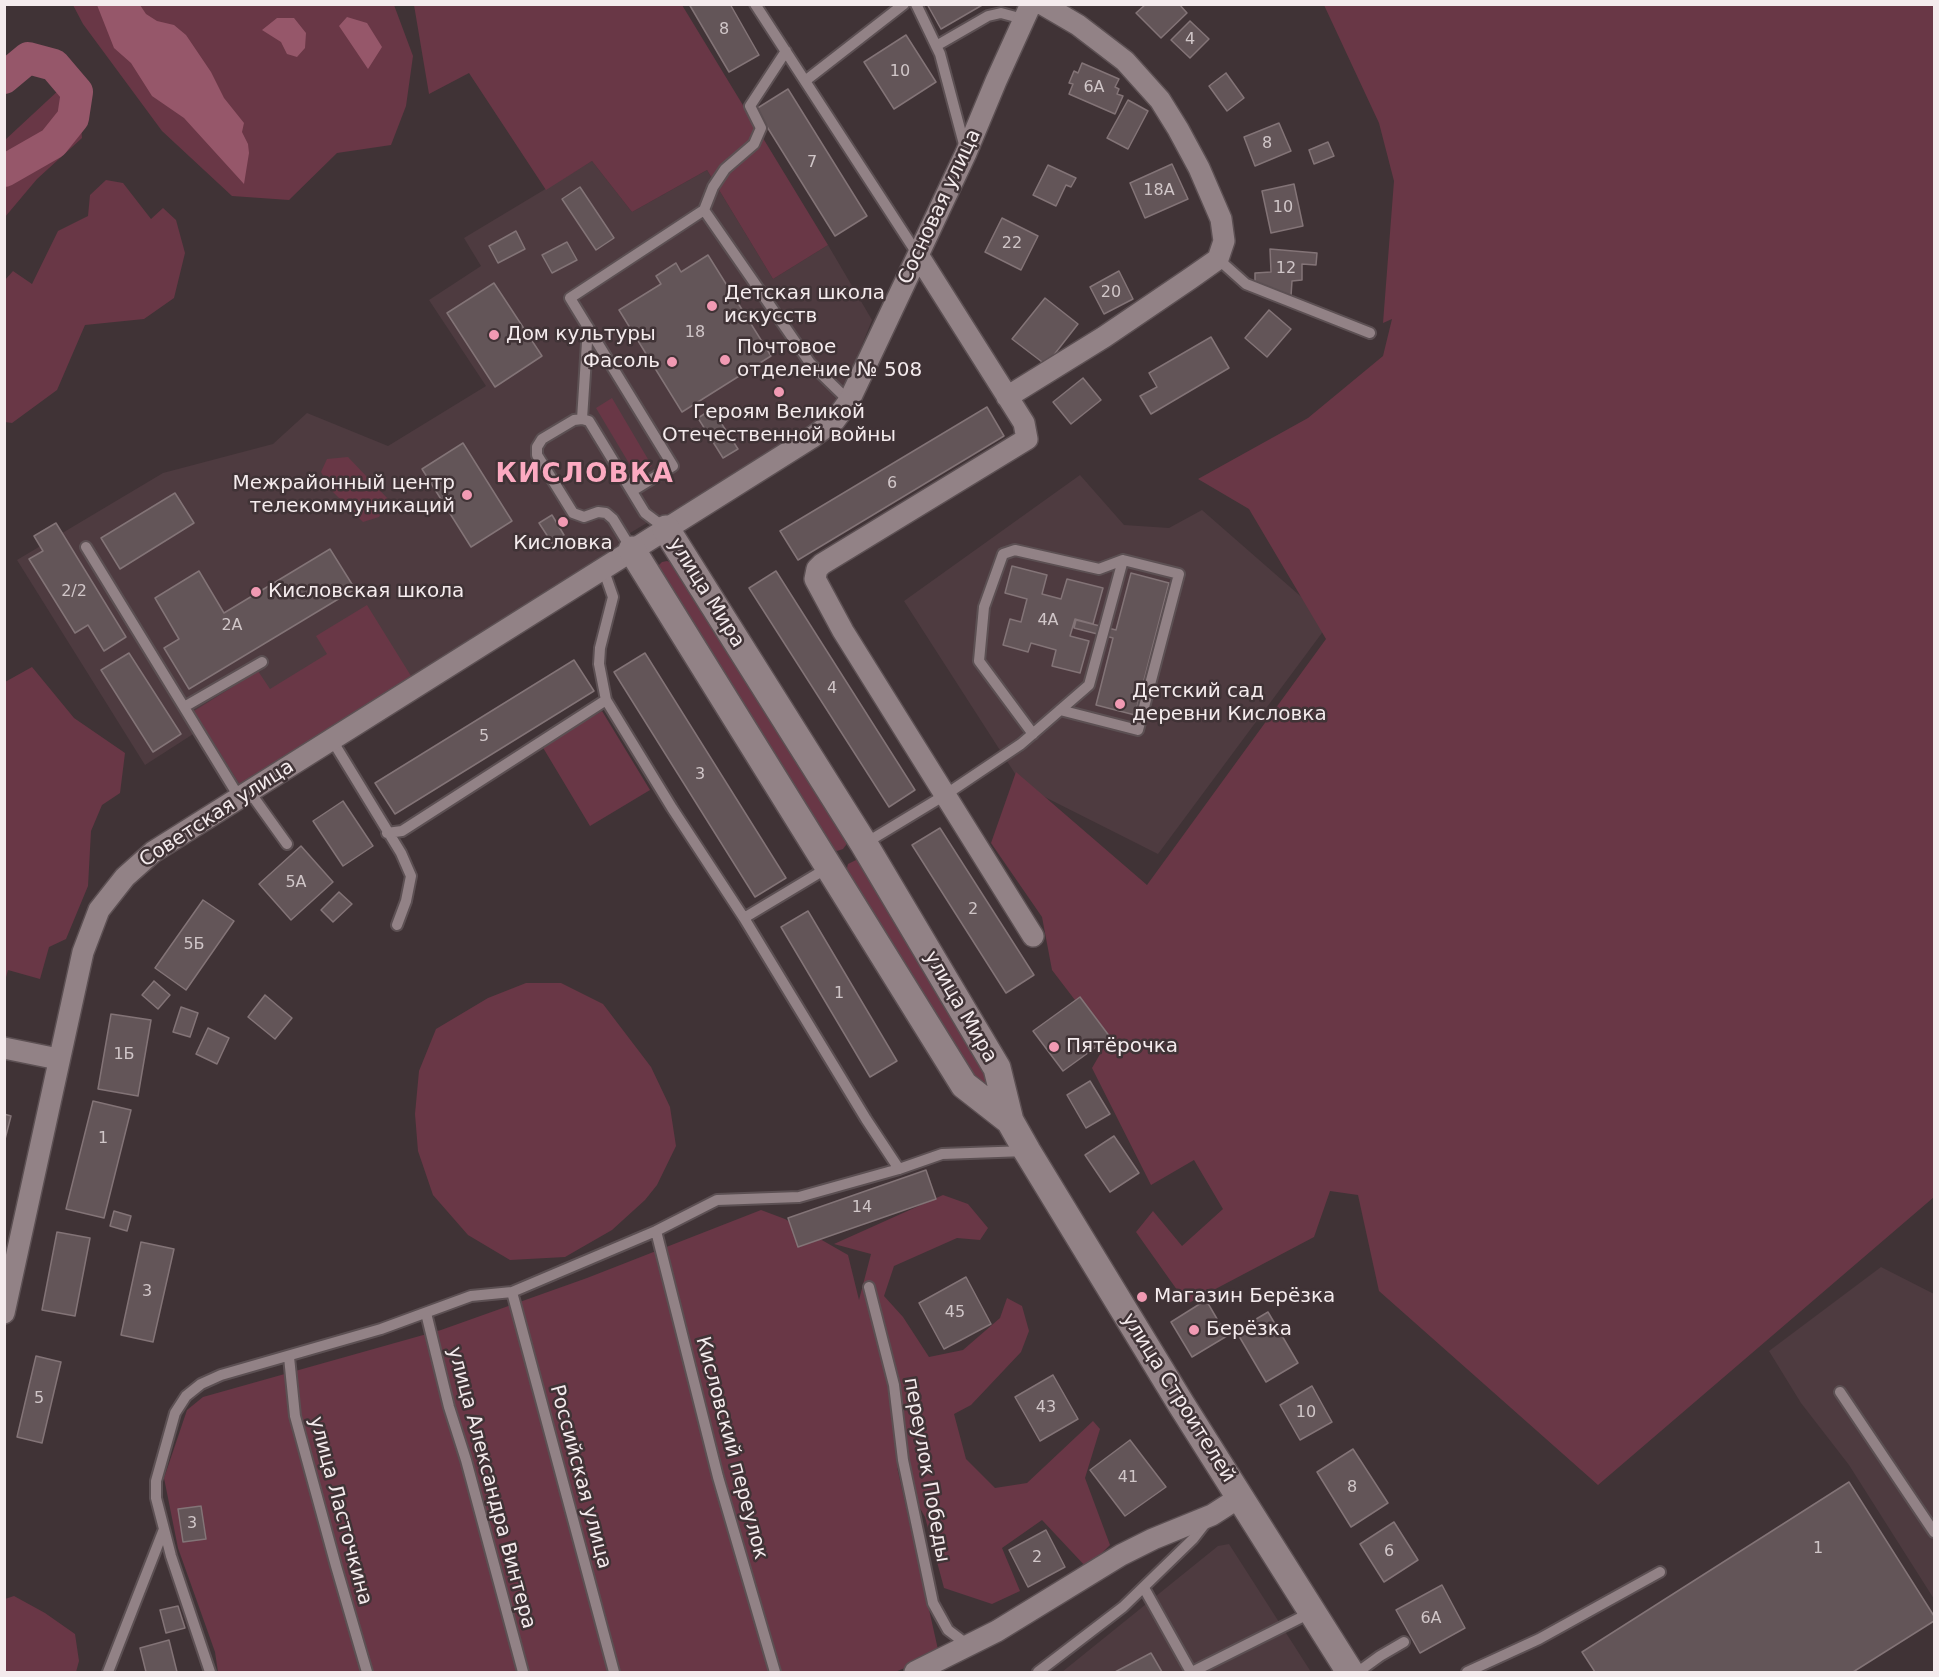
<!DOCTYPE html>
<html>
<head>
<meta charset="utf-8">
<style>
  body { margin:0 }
  #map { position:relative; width:1939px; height:1677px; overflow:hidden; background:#403336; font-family:"DejaVu Sans",sans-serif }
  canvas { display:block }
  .frame { position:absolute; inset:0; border:6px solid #f4ebed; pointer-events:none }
</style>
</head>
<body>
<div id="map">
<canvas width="1939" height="1677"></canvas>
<div class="frame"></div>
</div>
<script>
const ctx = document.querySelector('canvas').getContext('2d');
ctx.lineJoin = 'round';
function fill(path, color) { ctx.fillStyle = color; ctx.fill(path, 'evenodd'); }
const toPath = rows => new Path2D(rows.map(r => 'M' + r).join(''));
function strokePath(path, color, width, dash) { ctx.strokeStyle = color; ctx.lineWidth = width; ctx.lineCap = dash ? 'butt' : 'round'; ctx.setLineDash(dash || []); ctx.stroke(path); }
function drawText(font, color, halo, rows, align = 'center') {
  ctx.font = font + ' "DejaVu Sans",sans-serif'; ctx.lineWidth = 5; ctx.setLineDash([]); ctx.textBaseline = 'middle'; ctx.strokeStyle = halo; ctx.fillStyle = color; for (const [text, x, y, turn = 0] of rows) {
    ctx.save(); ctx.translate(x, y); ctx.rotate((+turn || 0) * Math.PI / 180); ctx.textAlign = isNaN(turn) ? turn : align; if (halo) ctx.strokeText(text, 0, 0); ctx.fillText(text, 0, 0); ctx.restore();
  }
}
const built = toPath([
  [592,161,632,212,707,170,773,279,828,245,872,320,848,380,828,416,674,515,664,517,660,515,620,539,618,546,606,558,494,624,240,785,204,727,145,765,17,560,163,473,273,444,307,413,388,446,486,386,429,300,481,266,464,238],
  [1080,475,1124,525,1169,528,1202,510,1330,622,1158,854,1023,786,904,601],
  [1881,1267,1934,1294,1934,1599,1849,1465,1801,1403,1769,1351],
  [1229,1544,1311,1672,1062,1672,1218,1546]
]);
const green = toPath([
  [73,5,394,5,413,56,406,106,391,145,337,153,289,200,232,196,162,131,83,24],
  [414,5,682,5,828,245,773,279,707,170,632,212,592,161,546,190,469,73,429,94],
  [1324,5,1934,5,1934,1197,1598,1485,1379,1291,1358,1195,1330,1191,1314,1237,1187,1304,1136,1232,1153,1211,1182,1246,1223,1209,1194,1160,1151,1185,1092,1068,1107,1042,1052,970,1042,917,991,843,1016,772,1147,885,1326,639,1249,509,1198,479,1308,418,1383,356,1392,319,1383,323,1394,181,1379,123],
  [61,88,78,90,82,138,37,179,5,217,5,140],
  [106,180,123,183,151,219,163,208,176,220,185,253,174,298,144,319,85,325,57,390,12,423,5,422,5,280,13,271,32,284,58,231,88,216,90,195],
  [612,398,652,466,636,475,596,408],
  [348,457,388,499,379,517,363,522,332,491,321,472,327,459],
  [667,561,673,563,847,840,846,845,843,849,837,851,832,849,658,566,662,562],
  [367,605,411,676,240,785,194,711,258,671,270,689,327,654,316,636],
  [32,667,74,718,125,753,120,793,102,805,91,831,88,886,66,939,49,947,40,979,8,970,5,981,5,682],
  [602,711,650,790,590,826,542,746],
  [856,860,859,861,990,1076,989,1087,981,1090,846,872,848,864],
  [526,983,561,983,603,1004,651,1067,670,1107,676,1146,657,1185,645,1200,612,1230,565,1257,510,1260,468,1235,433,1195,418,1151,415,1114,419,1071,436,1029,488,998],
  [943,1195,968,1204,988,1228,980,1240,957,1238,894,1266,884,1296,903,1317,929,1357,963,1350,1000,1318,1007,1298,1022,1306,1029,1331,1021,1352,971,1405,954,1414,966,1459,995,1488,1027,1483,1093,1421,1100,1429,1085,1478,1110,1545,1087,1568,1042,1520,1002,1548,1020,1591,992,1604,944,1588,925,1517,897,1467,939,1654,895,1672,218,1672,215,1652,178,1548,164,1478,187,1410,203,1397,441,1330,587,1278,761,1210,785,1219,848,1255,859,1300,871,1254,834,1244],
  [14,1596,45,1613,75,1634,79,1661,76,1672,5,1672,5,1599]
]);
const water = toPath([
  [97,5,140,5,146,14,157,21,174,25,186,35,211,72,224,98,244,123,242,132,248,144,249,153,244,184,184,118,152,96,131,63,114,48],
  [347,17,367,23,382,47,368,69,339,26],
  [277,18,294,18,306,33,305,48,297,57,287,54,281,42,262,30]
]);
const river = toPath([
  [4,78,28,58,54,65,77,92,73,118,53,143,4,171]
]);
const building = toPath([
  [689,4,730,4,759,55,729,72,689,4],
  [927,4,984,4,941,29,927,4],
  [1146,4,1179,4,1187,13,1161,38,1136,13,1146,4],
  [1190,21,1209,39,1190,58,1171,40,1190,21],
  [906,35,936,82,894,109,864,62,906,35],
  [1082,63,1119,79,1115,87,1119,89,1117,94,1123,96,1115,114,1069,94,1073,84,1069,83,1074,71,1078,73,1082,63],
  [1226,73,1244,98,1227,111,1209,86,1226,73],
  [788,89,867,216,835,236,756,109,788,89],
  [1128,100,1148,111,1128,149,1107,138,1128,100],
  [1279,123,1291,151,1255,166,1244,137,1279,123],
  [1328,142,1334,156,1314,164,1309,150,1328,142],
  [1172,164,1188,199,1145,218,1130,183,1172,164],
  [1048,165,1076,178,1071,187,1066,185,1056,206,1033,195,1048,165],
  [1294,184,1303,226,1271,233,1262,191,1294,184],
  [580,187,614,238,596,250,562,199,580,187],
  [1002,218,1038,236,1021,270,985,252,1002,218],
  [516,231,525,249,498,263,489,246,516,231],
  [567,242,577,260,552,273,542,255,567,242],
  [1270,249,1317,253,1316,265,1302,264,1302,280,1292,281,1291,296,1255,282,1255,273,1271,272,1270,249],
  [708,255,771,356,682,412,619,310,661,284,656,276,676,263,681,272,708,255],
  [1119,271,1133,299,1104,314,1090,287,1119,271],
  [494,283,542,356,495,387,447,313,494,283],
  [1045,298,1078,324,1046,365,1012,339,1045,298],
  [1269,310,1291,329,1267,357,1245,338,1269,310],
  [1211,337,1229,368,1151,414,1140,396,1157,387,1149,373,1211,337],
  [1083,378,1101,400,1071,424,1053,402,1083,378],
  [987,407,1004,436,798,560,780,531,987,407],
  [712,409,738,449,723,458,698,418,712,409],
  [463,443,512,521,471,547,422,469,463,443],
  [175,493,194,523,120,569,101,538,175,493],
  [552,515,564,535,552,543,539,523,552,515],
  [56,523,126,637,104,651,88,625,75,633,29,559,43,551,34,536,56,523],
  [330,549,355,589,189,689,164,648,179,639,155,598,199,571,224,613,330,549],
  [1012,566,1047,575,1042,594,1061,599,1067,579,1103,588,1093,624,1075,619,1070,636,1089,641,1080,673,1052,666,1056,650,1031,643,1028,652,1003,645,1010,619,1021,622,1027,599,1005,593,1012,566],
  [776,571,915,790,889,807,749,588,776,571],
  [1131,573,1169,583,1135,715,1096,705,1113,638,1074,628,1076,620,1116,630,1131,573],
  [129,653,181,734,153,752,101,670,129,653],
  [645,653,786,878,755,897,614,672,645,653],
  [574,660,594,691,395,814,375,783,574,660],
  [343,801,373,846,343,866,313,821,343,801],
  [940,828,1034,975,1006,993,912,845,940,828],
  [301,846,333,882,291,920,259,884,301,846],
  [339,892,352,904,333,922,321,910,339,892],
  [203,900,234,921,186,990,155,968,203,900],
  [808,911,897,1061,870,1077,781,927,808,911],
  [154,981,170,995,158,1009,142,995,154,981],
  [265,995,292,1018,275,1039,248,1017,265,995],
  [1080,997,1110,1037,1063,1071,1033,1031,1080,997],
  [181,1007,198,1013,190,1037,173,1032,181,1007],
  [111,1014,151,1020,138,1096,98,1089,111,1014],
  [208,1028,229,1038,217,1064,196,1054,208,1028],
  [1090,1081,1110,1114,1086,1128,1067,1095,1090,1081],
  [93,1101,131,1110,104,1218,66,1209,93,1101],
  [4,1114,11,1116,4,1143,4,1114],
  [1114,1136,1139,1173,1110,1192,1085,1155,1114,1136],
  [926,1170,936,1199,798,1247,788,1218,926,1170],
  [114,1211,131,1216,127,1231,110,1226,114,1211],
  [57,1232,90,1238,75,1316,42,1310,57,1232],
  [141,1242,174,1249,153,1342,121,1335,141,1242],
  [966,1277,991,1324,944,1349,919,1303,966,1277],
  [1206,1300,1227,1336,1192,1357,1171,1322,1206,1300],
  [1268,1312,1298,1363,1266,1382,1236,1331,1268,1312],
  [36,1356,61,1362,42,1443,17,1437,36,1356],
  [1053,1375,1078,1419,1040,1441,1015,1397,1053,1375],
  [1312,1386,1332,1422,1300,1440,1280,1405,1312,1386],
  [1130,1440,1166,1487,1125,1516,1090,1470,1130,1440],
  [1353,1449,1388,1503,1351,1527,1317,1472,1353,1449],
  [1849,1482,1934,1616,1934,1621,1853,1672,1595,1672,1582,1652,1849,1482],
  [201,1506,206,1539,183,1542,178,1509,201,1506],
  [1394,1522,1418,1560,1384,1582,1360,1544,1394,1522],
  [1046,1530,1065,1567,1028,1587,1009,1550,1046,1530],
  [1442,1585,1465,1628,1420,1653,1396,1610,1442,1585],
  [178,1606,185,1628,166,1633,160,1610,178,1606],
  [169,1640,177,1672,146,1672,140,1648,169,1640],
  [1151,1653,1162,1672,1115,1672,1151,1653]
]);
const service = toPath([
  [755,4,918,255],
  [916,4,940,54,965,148],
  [936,46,988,16,1001,13,1023,19],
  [805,81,904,4],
  [704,210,713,187,725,169,754,144,761,128,750,106,786,51],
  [1218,259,1246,284,1370,333],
  [582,419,588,327],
  [632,491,673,466,570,298,704,210,810,363,849,401],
  [86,547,239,797],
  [632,550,613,519,606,513,598,512,584,517,573,513,537,455,537,447,542,439,574,420,582,419,589,421,645,513,665,528],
  [603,568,613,597,600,648,599,664,606,700],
  [184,707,262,662],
  [1033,734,979,661,984,607,1003,554,1015,550,1099,569,1123,560,1179,574,1138,730,1060,710],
  [332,740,401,853,411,876,406,901,397,925],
  [249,791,287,844],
  [387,833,402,831,606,700,672,808,744,918,866,1119,899,1169],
  [864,844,945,795,1021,744,1089,685,1123,560],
  [744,918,824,870,828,866],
  [656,1231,718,1477,775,1672],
  [869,1287,894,1385,903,1460,933,1603,948,1630,969,1646],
  [512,1292,614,1672],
  [426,1313,449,1407,466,1460,523,1672],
  [289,1357,295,1416,336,1566,367,1672],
  [1840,1392,1934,1532],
  [1144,1588,1191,1672],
  [108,1672,164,1529],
  [210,1672,171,1556,156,1498,156,1481,175,1413,186,1396,201,1384,221,1375,381,1329,471,1296,512,1292,656,1231,717,1200,799,1197,899,1169,942,1154,1026,1151],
  [1038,1672,1123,1607,1193,1539,1207,1521],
  [1192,1672,1312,1612],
  [1358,1672,1380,1656,1404,1642],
  [1467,1672,1539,1639,1660,1572]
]);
const minor = toPath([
  [918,255,1024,423,1027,439,822,564,817,569,815,579,843,631,1033,936],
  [1007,397,1104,337,1191,278,1218,259,1224,241,1221,219,1199,168,1178,129,1160,100,1125,61,1078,25,1042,4],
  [4,1048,58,1059],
  [4,1313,83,952,99,910,125,877,153,852,814,436,835,420,849,401,918,255,966,153,996,81,1031,4],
  [915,1672,997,1631,1121,1555,1153,1539,1212,1515,1240,1497]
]);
const tertiary = toPath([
  [666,529,864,844,997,1068,1010,1121,1027,1151,1181,1404,1350,1672],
  [632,550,964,1085,1010,1121]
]);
const markers = [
  [712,306,6,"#f19ab3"],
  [494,335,6,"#f19ab3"],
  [725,360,6,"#f19ab3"],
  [672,362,6,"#f19ab3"],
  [779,392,6,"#f19ab3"],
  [467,495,6,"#f19ab3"],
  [563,522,6,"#f19ab3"],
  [256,592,6,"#f19ab3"],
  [1120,704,6,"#f19ab3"],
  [1054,1047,6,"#f19ab3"],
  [1142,1297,6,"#f19ab3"],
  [1194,1330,6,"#f19ab3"]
];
const numberNames = [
  ["8",724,30],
  ["4",1190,40],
  ["10",900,72],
  ["6А",1094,88],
  ["8",1267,144],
  ["7",812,163],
  ["18А",1159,191],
  ["10",1283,208],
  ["22",1012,244],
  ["12",1286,269],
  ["20",1111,293],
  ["18",695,333],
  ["6",892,484],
  ["2/2",74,592],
  ["4А",1048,621],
  ["2А",232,626],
  ["4",832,689],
  ["5",484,737],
  ["3",700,775],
  ["5А",296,883],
  ["2",973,910],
  ["5Б",194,945],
  ["1",839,994],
  ["1Б",124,1055],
  ["1",103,1139],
  ["14",862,1208],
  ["3",147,1292],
  ["45",955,1313],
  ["5",39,1399],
  ["43",1046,1408],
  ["10",1306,1413],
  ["41",1128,1478],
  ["8",1352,1488],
  ["3",192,1524],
  ["1",1818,1549],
  ["6",1389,1552],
  ["2",1037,1558],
  ["6А",1431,1619]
];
const streetNames = [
  ["Сосновая улица",940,207,-65],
  ["улица Мира",706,593,58],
  ["Советская улица",217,814,-33],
  ["улица Мира",960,1007,60],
  ["улица Строителей",1178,1398,58],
  ["Кисловский переулок",731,1448,75],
  ["переулок Победы",926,1470,80],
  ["Российская улица",580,1477,75],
  ["улица Александра Винтера",491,1488,75],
  ["улица Ласточкина",340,1511,75]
];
const poiNames = [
  ["Детская школа",724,294],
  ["искусств",724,317],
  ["Дом культуры",506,335],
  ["Почтовое",737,348],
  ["отделение № 508",737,371],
  ["Фасоль",660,362,"right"],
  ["Героям Великой",779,413,"center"],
  ["Отечественной войны",779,436,"center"],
  ["Межрайонный центр",455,484,"right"],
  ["телекоммуникаций",455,507,"right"],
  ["Кисловка",563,544,"center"],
  ["Кисловская школа",268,592],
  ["Детский сад",1132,692],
  ["деревни Кисловка",1132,715],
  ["Пятёрочка",1066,1047],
  ["Магазин Берёзка",1154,1297],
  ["Берёзка",1206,1330]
];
const districtNames = [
  ["КИСЛОВКА",585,475]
];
fill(built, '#4e3b40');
fill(green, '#693746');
fill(water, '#96576a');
strokePath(river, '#96576a', 32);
fill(building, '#635558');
strokePath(building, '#837477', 1.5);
strokePath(service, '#5c5053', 14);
strokePath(minor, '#5c5053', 24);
strokePath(tertiary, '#5c5053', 30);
strokePath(service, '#928286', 10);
strokePath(minor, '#928286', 21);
strokePath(tertiary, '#928286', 27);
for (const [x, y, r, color] of markers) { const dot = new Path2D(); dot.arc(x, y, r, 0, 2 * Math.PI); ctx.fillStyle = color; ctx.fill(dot); strokePath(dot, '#403336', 2); }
drawText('16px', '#d0c6c8', null, numberNames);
drawText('20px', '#f4ebed', '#403336', streetNames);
drawText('20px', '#f4ebed', '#403336', poiNames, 'left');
ctx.letterSpacing = '1.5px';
drawText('bold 26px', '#fcaac1', '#403336', districtNames);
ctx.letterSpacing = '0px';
</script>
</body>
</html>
